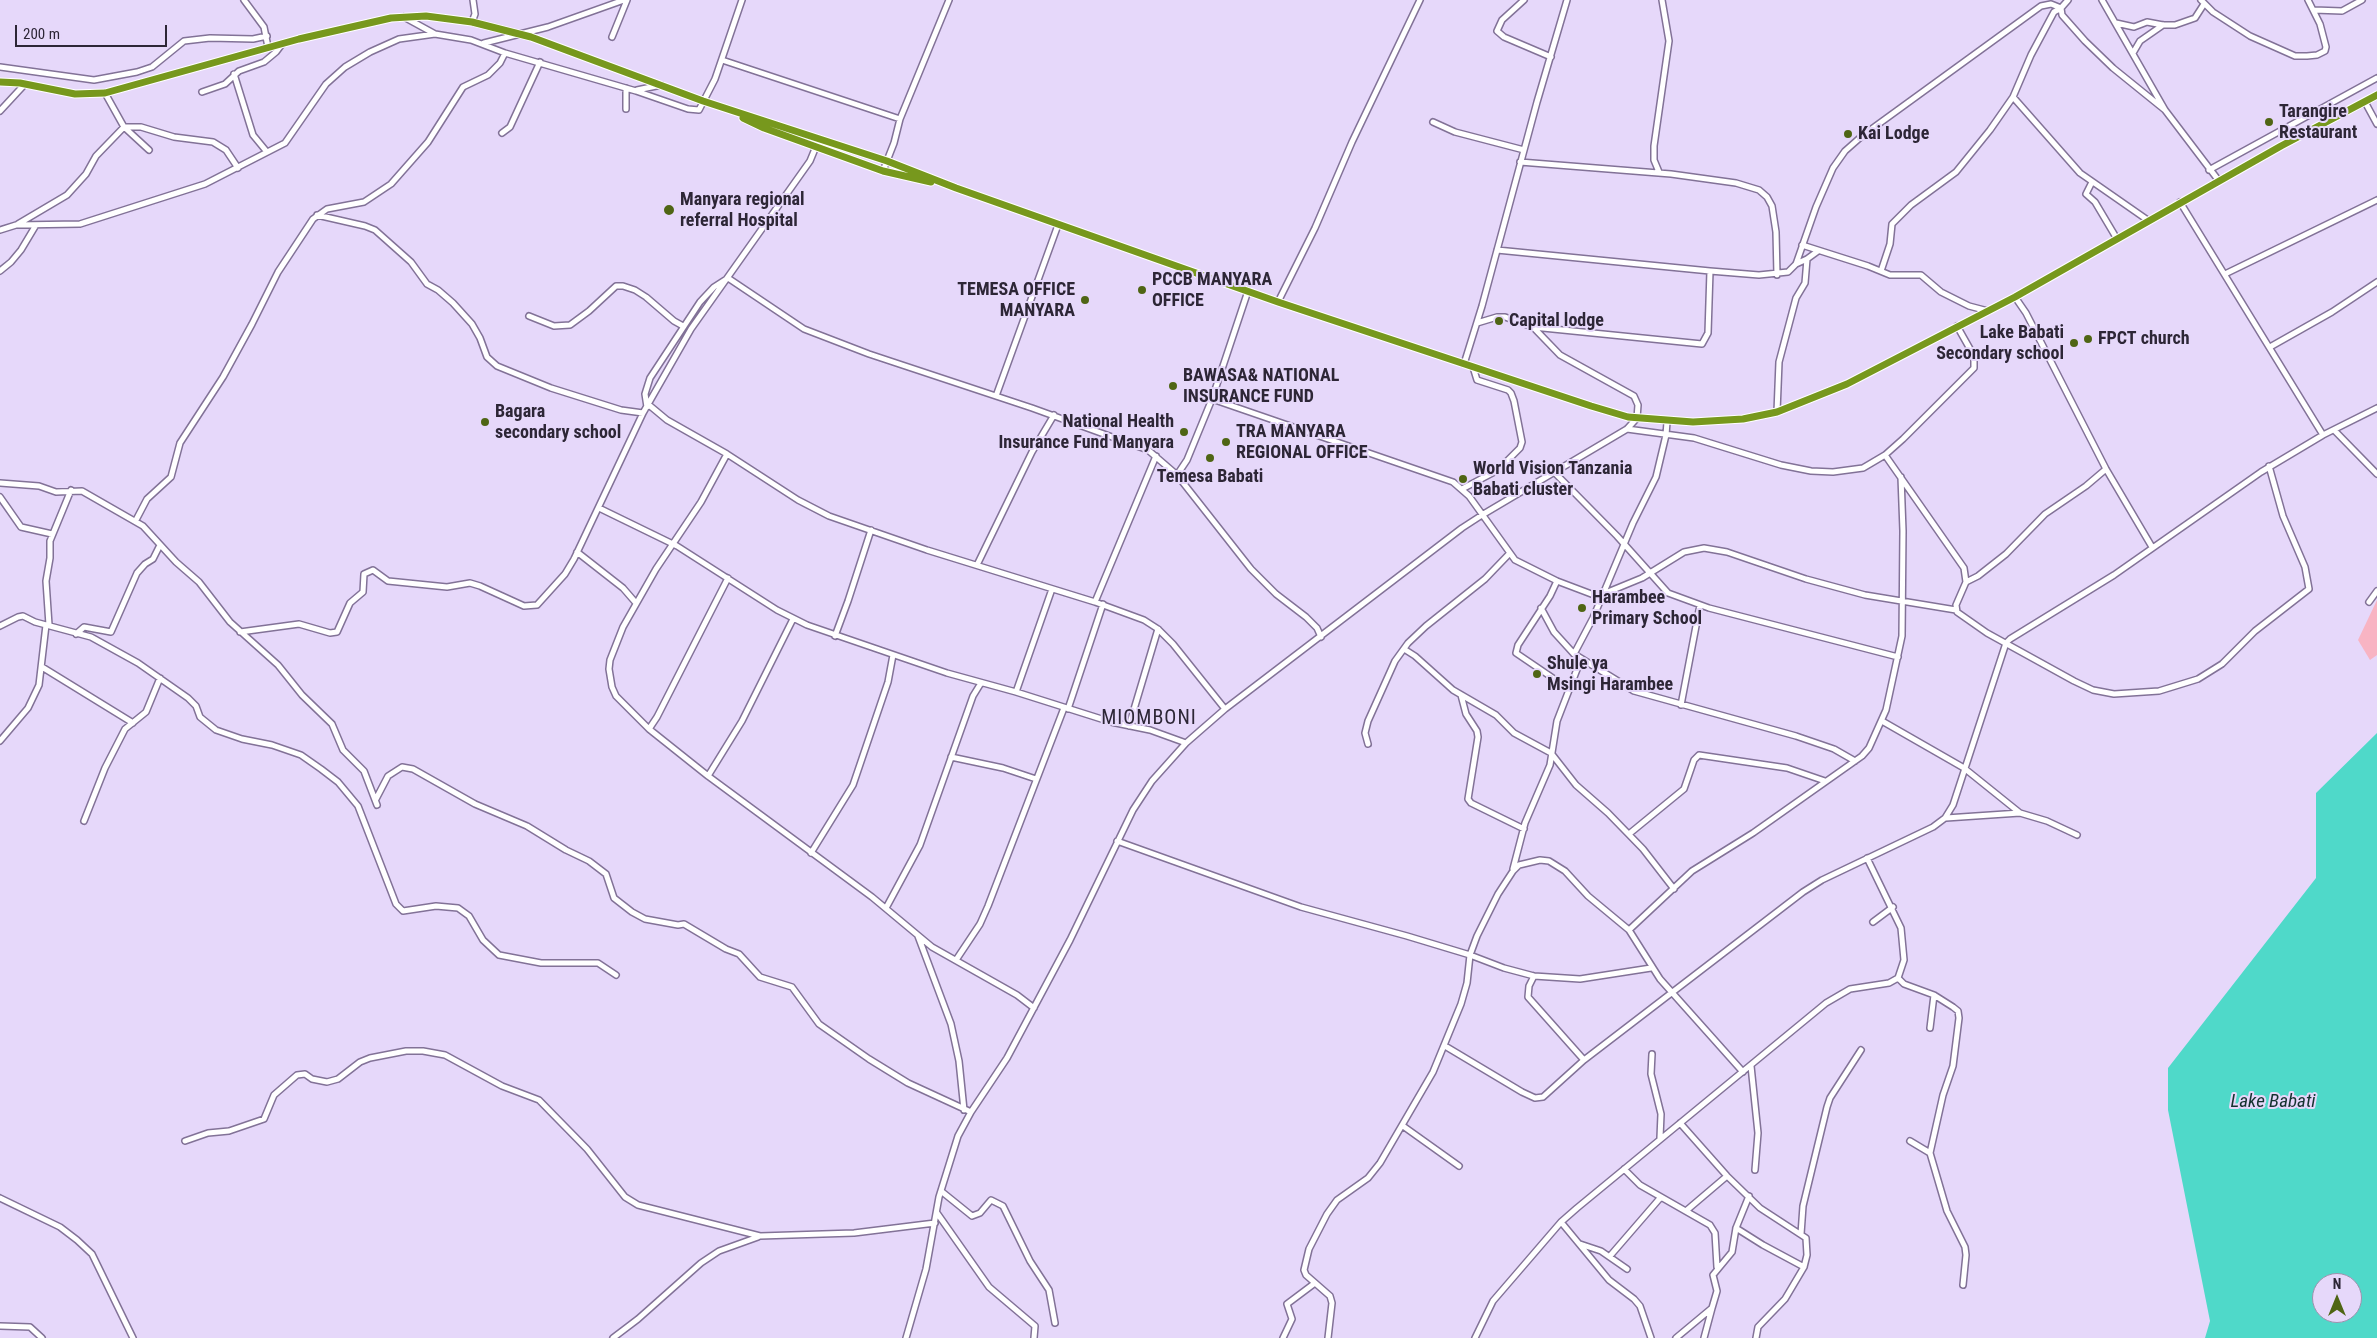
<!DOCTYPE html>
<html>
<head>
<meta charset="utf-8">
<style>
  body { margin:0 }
  #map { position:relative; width:2377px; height:1338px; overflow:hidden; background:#e6d8fa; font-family:"Roboto Condensed",sans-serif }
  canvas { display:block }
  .north { position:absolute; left:2312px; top:1273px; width:50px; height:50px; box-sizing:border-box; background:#e6d8fa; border:1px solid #9c91ac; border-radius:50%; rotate:0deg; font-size:14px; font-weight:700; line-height:20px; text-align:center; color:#2d2636 }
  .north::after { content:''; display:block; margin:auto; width:18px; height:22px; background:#4f6514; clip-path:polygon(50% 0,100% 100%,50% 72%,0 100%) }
  .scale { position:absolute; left:15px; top:25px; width:152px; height:22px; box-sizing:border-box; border:2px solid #2d2636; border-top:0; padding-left:6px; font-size:15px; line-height:18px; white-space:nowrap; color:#2d2636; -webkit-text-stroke:4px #e6d8fa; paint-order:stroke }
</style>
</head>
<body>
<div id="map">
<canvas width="2377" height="1338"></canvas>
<div class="north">N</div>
<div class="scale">200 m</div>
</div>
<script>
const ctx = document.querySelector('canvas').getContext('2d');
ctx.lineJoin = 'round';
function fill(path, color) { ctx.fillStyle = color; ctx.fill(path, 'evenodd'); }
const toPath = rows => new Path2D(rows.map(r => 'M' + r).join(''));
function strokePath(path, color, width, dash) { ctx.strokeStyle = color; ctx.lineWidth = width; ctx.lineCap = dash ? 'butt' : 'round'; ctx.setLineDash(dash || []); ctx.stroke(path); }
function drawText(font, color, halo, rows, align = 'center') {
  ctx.font = font + ' "Roboto Condensed",sans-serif'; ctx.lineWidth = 4; ctx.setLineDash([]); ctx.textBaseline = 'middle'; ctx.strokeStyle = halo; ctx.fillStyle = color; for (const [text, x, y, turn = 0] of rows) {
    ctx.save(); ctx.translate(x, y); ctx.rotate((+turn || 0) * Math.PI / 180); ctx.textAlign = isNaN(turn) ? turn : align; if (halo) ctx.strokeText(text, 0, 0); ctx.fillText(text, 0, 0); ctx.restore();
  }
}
const green = toPath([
  [2377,600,2377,655,2370,660,2358,640]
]);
const water = toPath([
  [2377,733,2377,1338,2205,1338,2210,1321,2168,1110,2168,1068,2316,878,2316,793],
  [2322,1283,2352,1283,2352,1313,2322,1313]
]);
const minor = toPath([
  [244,0,264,27,268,47],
  [1524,0,1502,20,1497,31,1504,37,1551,57],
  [2102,0,2165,110,2219,181],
  [2201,0,2213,12,2250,36,2295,56,2307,56,2317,55,2325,51,2326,47,2320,24,2308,0],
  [2314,10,2342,11,2362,0],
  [404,17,435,34,471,40,505,53,636,91,688,109,699,110,715,79,742,0],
  [472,22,475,14,473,0],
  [2116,23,2134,27,2147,22,2163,25,2175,25,2195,18,2204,4],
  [612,37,627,0],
  [484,43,548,27,624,0],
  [2133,53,2140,41,2163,25],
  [722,60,900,119],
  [0,67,94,80,137,72,152,67,184,41,210,38,253,39,267,36],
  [234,74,253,135,267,152],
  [637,90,661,85],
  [202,92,225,84,239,71,264,62,276,52,282,44],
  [105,93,124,127,149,150],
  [2013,97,2080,173,2149,221],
  [2365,102,2377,124],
  [626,109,626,88],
  [0,111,25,84],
  [1433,122,1455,132,1524,150],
  [502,133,510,127,540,62],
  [1520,162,1671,174,1736,183,1759,190,1767,197,1772,206,1776,232,1777,275],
  [2209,170,2377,78],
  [883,171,894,143,900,119,949,0],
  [1659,172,1654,160,1654,146,1669,41,1662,0],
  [2092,182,2086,194,2095,202,2117,239],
  [2180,202,2323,435],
  [317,215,365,226,375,230,411,262,427,284,438,290,453,303,472,324,480,338,487,357,497,366,551,388,621,410,643,413],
  [18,224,67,195,86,174,96,156,124,127,141,127,174,137,213,142,226,150,238,168],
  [0,230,16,225,80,224,205,184,285,143,326,84,345,67,370,52,399,39,435,34],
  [1802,245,1868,266,1890,275,1921,275,1941,292,1969,306,1988,311],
  [1497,250,1710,271,1759,275,1788,272,1796,264,1816,207,1833,168,1845,151,1862,136,2041,6,2051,4,2061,8,2068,0],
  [1796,264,1807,259,1818,251],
  [0,271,11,262,21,250,36,225],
  [1881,271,1890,244,1892,224,1911,205,1956,172,1990,130,2013,97,2031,55,2054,12,2061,8,2062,15,2085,41,2113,68,2165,110],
  [2225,274,2377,200],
  [2015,297,2026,313,2106,469,2152,547],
  [1278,302,1315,228,1352,142,1420,0],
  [529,316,554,326,570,325,589,311,616,286,623,286,635,290,646,297,674,321,683,326],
  [1477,323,1497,317,1505,317,1533,327,1702,344,1708,333,1710,271],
  [2270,347,2332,312,2377,282],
  [1464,364,1482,306,1537,102,1567,0],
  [996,396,1058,225],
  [1212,399,1453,482,1469,496,1515,560,1557,581,1594,595,1603,594,1642,578,1684,552,1704,548,1727,552,1806,579,1865,595,1956,610],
  [649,405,667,420,727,454,798,500,829,516,927,550,1095,602,1144,620,1158,629,1173,644,1225,709],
  [647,407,645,394,650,378,700,302,714,287,728,278,804,329,869,354,1032,408,1148,450,1177,475,1251,569,1276,594,1306,617,1317,628,1321,637],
  [1777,412,1779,362,1796,298,1805,283,1807,259],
  [1627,429,1694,438,1781,465,1811,471,1833,472,1863,468,1885,455,1903,439,1974,368,1974,356,1957,326],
  [2334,430,2377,474],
  [727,454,701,502,656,569,623,627,610,660,609,669,612,687,616,696,649,729,708,776,872,897,932,947,1017,995,1034,1008],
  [1885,455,1964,568,1966,582,1956,605,1957,612,1987,633,2074,681,2093,690,2114,694,2159,691,2198,679,2222,664,2255,631,2309,589,2305,567,2283,516,2269,466],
  [1555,473,1617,536,1668,593,1709,608,1898,657],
  [1177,475,1187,460,1212,399,1248,291],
  [0,483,39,486,56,492,82,491,143,526,176,562,199,582,230,622,278,665,302,695,332,724,343,750,364,771,377,805],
  [1462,489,1498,470,1520,448,1522,442,1514,401,1511,393,1508,390,1477,380,1473,367],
  [0,497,21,527,52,534],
  [599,508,677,546,777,610,807,625,947,673,1016,692,1111,722,1150,730,1186,743],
  [136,520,147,499,171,477,180,443,223,377,252,324,278,272,313,219,327,209,364,202,391,184,428,142,463,87,488,75,500,63,505,53],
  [577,552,623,588,636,603],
  [977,565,1032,452,1054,415],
  [1557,581,1550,596,1518,645,1516,653,1569,689],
  [1966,582,1978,576,2006,554,2045,514,2086,486,2106,469],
  [1095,602,1156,456],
  [2369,602,2377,591],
  [1541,608,1554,632,1574,654,1634,691,1796,736,1834,749,1855,761],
  [49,625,46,581,50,558,50,541,71,490],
  [0,626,18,617,23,616,35,622,91,637,138,663,188,698,196,706,200,717,216,730,242,739,272,745,301,755,321,769,338,782,358,806,396,904,403,911,436,906,458,908,469,916,483,940,499,955,541,963,598,963,616,975],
  [240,632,299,624,330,633,337,632,350,603,363,592,364,574,373,570,388,581,447,587,470,583,480,586,524,606,537,605,565,574,574,559,643,413,691,329,810,161,817,144],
  [76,634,84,627,111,632,137,573,145,564,153,559,160,545],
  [835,636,848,601,871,530],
  [1404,649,1415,656,1453,690,1496,715,1514,733,1551,753,1576,785,1608,813,1643,849,1674,889],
  [1574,654,1593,618,1633,523,1656,477,1666,435,1667,422],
  [42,667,133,723],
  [1016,692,1052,589],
  [1461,695,1466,714,1477,731,1478,737,1468,799,1471,803,1524,829],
  [1681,705,1700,605],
  [1068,709,1103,604],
  [1882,721,1964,768,2020,813],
  [1129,726,1158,629],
  [649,729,657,717,728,578],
  [0,741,28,708,39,685,46,625],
  [1368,744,1365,733,1368,721,1395,661,1408,643,1426,626,1485,579,1509,554],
  [951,757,1003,768,1036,779],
  [708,776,742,721,793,619],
  [376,799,388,776,402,767,413,769,475,804,527,826,566,850,589,861,606,874,614,898,632,912,645,919,678,925,684,924,726,949,739,954,760,977,792,987,819,1024,869,1059,908,1083,971,1112],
  [1946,818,2020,813,2047,821,2077,835],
  [84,821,105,768,125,729,146,712,160,678],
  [1629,834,1684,789,1694,760,1699,755,1787,768,1825,781],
  [1117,841,1301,907,1407,936,1470,955,1504,968,1534,976,1580,979,1651,968],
  [811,853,853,785,888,682,893,655],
  [1513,869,1525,823,1550,765,1557,721,1581,659],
  [886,908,920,845,973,696,981,683],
  [1873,922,1893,907],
  [1629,930,1692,871,1753,833,1862,756,1869,748,1886,710,1902,636,1903,531,1901,477],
  [918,936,951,1024,959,1061,964,1110],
  [956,960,980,924,988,906,1064,708],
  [1534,976,1529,986,1528,997,1584,1060],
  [1898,978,1904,984,1934,995,1953,1007,1958,1011,1959,1018,1953,1066,1943,1095,1930,1153],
  [1930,1028,1934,995],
  [1445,1046,1522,1092,1535,1098,1543,1097,1584,1060,1803,892,1822,880,1933,827,1945,818,1953,805,2006,643,2010,639,2114,575,2261,472,2323,435,2377,408],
  [1652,1054,1651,1074,1661,1114,1660,1138],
  [1751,1066,1758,1133,1755,1170],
  [1680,1123,1727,1176,1760,1208,1806,1238,1807,1255,1804,1267,1785,1299,1758,1327,1756,1338],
  [1403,1126,1459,1166],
  [185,1141,208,1133,229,1131,264,1119,274,1095,297,1075,305,1074,312,1079,327,1082,338,1079,360,1062,370,1058,406,1051,423,1051,445,1055,502,1086,539,1100,587,1149,625,1197,638,1205,760,1236,854,1233,935,1223],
  [1910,1141,1930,1153,1947,1211,1965,1247,1966,1255,1963,1285],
  [1624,1169,1640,1185,1710,1225,1715,1233,1717,1267],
  [941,1191,972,1216,980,1213,991,1200,1003,1206,1030,1261,1049,1290,1055,1323],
  [0,1198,60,1227,77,1240,92,1254,133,1338],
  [1687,1210,1727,1176],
  [937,1213,989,1287,1035,1326,1034,1338],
  [1561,1222,1609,1280,1634,1299,1640,1306,1651,1338],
  [1736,1228,1763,1245,1804,1267],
  [1801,1234,1803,1206,1827,1107,1830,1098,1861,1050],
  [1580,1244,1601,1251,1627,1269],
  [1610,1256,1661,1197],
  [0,1326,30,1327,42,1338],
  [613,1338,638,1319,701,1263,719,1251,758,1237],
  [906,1338,926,1269,939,1197,958,1136,971,1112,1007,1058,1070,940,1133,810,1152,781,1186,743,1225,709,1462,528,1482,515,1627,429,1637,418,1638,405,1634,396,1560,355,1533,327],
  [1283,1338,1292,1319,1287,1304,1315,1283],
  [1328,1338,1332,1303,1330,1296,1306,1275,1304,1270,1309,1249,1327,1214,1337,1200,1368,1178,1380,1163,1433,1072,1461,1004,1467,983,1470,955,1477,936,1498,894,1513,871,1519,865,1540,860,1549,861,1565,871,1588,896,1629,930,1660,979,1743,1072],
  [1475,1338,1493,1301,1561,1222,1577,1208,1826,1003,1850,989,1889,983,1898,978,1904,960,1901,928,1867,858],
  [1676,1338,1712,1308,1717,1291,1713,1275,1732,1252,1736,1228,1749,1196],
  [1704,1338,1712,1308]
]);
const highway = toPath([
  [0,82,20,83,75,94,105,93,299,39,391,18,426,16,472,22,531,37,703,101,887,161,956,188,1278,302,1591,406,1628,417,1693,422,1743,419,1777,412,1847,384,2015,297,2281,146,2377,95],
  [743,118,764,128,883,171,931,182]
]);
const markers = [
  [2269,122,5,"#4f6514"],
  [1848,134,5,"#4f6514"],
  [669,210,6,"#4f6514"],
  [1142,290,5,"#4f6514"],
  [1085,300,5,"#4f6514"],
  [1499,321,5,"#4f6514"],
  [2088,339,5,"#4f6514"],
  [2074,343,5,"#4f6514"],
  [1173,386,5,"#4f6514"],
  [485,422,5,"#4f6514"],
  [1184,432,5,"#4f6514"],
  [1226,442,5,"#4f6514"],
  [1210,458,5,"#4f6514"],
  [1463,479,5,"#4f6514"],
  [1582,608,5,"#4f6514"],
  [1537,674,5,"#4f6514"]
];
const poiNames = [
  ["Tarangire",2279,112],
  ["Restaurant",2279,133],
  ["Kai Lodge",1858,134],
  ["Manyara regional",680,200],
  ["referral Hospital",680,221],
  ["PCCB MANYARA",1152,280],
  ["OFFICE",1152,301],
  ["TEMESA OFFICE",1075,290,"right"],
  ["MANYARA",1075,311,"right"],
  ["Capital lodge",1509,321],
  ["Lake Babati",2064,333,"right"],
  ["Secondary school",2064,354,"right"],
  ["FPCT church",2098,339],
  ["BAWASA& NATIONAL",1183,376],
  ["INSURANCE FUND",1183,397],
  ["Bagara",495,412],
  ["secondary school",495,433],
  ["National Health",1174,422,"right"],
  ["Insurance Fund Manyara",1174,443,"right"],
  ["TRA MANYARA",1236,432],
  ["REGIONAL OFFICE",1236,453],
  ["World Vision Tanzania",1473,469],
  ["Babati cluster",1473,490],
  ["Temesa Babati",1210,477,"center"],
  ["Harambee",1592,598],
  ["Primary School",1592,619],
  ["Shule ya",1547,664],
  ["Msingi Harambee",1547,685]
];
const waterNames = [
  ["Lake Babati",2273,1102]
];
const quarterNames = [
  ["MIOMBONI",1149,719]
];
fill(green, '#f8b4c3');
fill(water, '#4fd9c9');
strokePath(minor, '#827297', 8);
strokePath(highway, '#fff', 9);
strokePath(minor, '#fff', 5);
strokePath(highway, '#77981d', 7);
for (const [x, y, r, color] of markers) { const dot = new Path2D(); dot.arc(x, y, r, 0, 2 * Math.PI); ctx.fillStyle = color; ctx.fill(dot); strokePath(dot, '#e6d8fa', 2); }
drawText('bold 18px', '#2d2636', '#e6d8fa', poiNames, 'left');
drawText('italic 19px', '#15332f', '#e6d8fa', waterNames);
ctx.letterSpacing = '1px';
drawText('20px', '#2d2636', '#e6d8fa', quarterNames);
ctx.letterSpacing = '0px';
</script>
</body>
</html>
